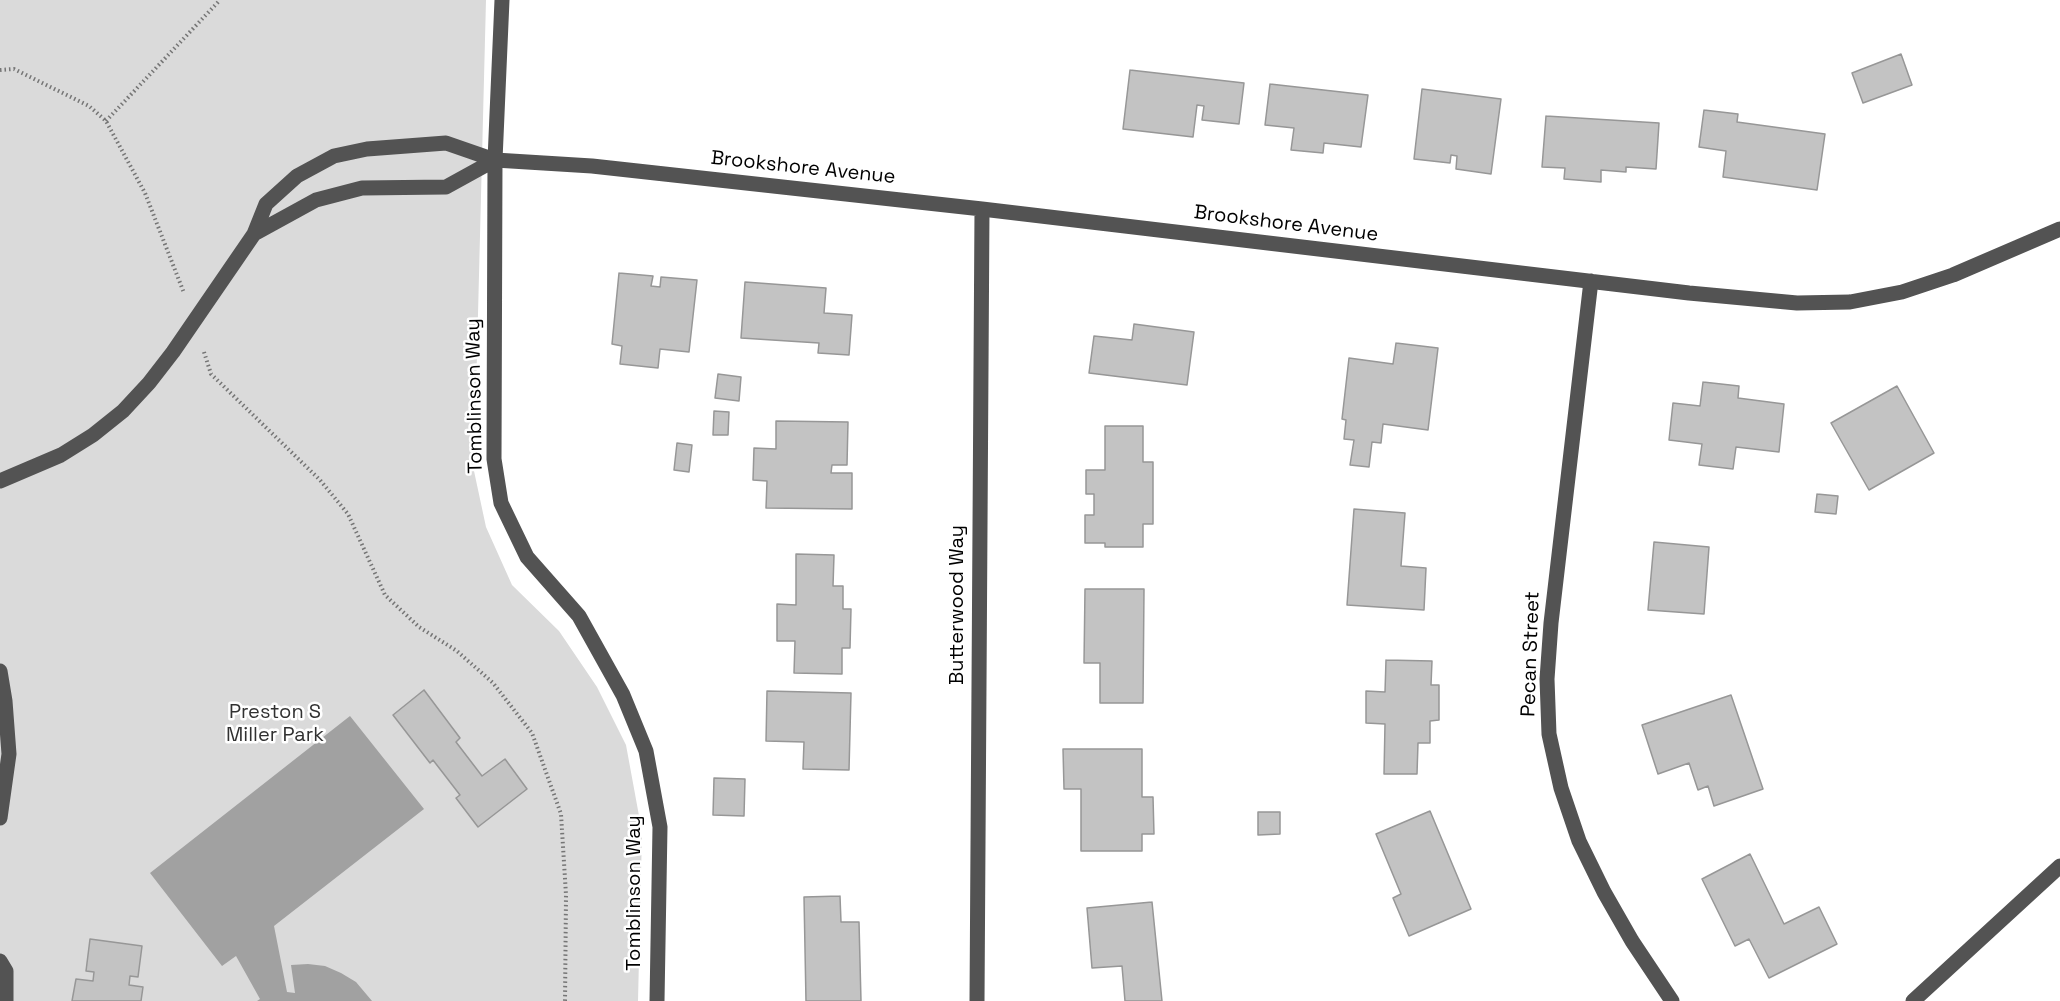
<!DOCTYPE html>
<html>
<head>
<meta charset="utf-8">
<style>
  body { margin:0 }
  canvas { display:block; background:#fff }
</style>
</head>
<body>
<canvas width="2060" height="1001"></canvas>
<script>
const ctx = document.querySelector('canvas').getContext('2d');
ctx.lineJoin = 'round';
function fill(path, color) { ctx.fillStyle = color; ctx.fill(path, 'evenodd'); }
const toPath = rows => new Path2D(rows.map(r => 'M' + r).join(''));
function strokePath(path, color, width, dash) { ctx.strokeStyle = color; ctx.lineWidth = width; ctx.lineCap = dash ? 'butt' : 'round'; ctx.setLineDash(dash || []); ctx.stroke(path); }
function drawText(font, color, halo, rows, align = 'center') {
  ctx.font = font + ' "Space Grotesk",sans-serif'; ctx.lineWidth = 5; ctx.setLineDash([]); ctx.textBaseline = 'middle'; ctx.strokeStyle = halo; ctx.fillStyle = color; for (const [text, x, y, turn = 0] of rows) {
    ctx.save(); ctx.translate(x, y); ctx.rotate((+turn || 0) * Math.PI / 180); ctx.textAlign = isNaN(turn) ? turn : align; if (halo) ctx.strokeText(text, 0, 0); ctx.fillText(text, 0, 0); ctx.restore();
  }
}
const green = toPath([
  [0,0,486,0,474,471,486,527,512,585,559,631,597,687,626,745,642,832,638,1001,0,1001]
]);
const water = toPath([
  [350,716,424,809,274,926,287,992,295,993,291,965,308,964,325,966,341,973,356,982,372,1001,257,1001,260,999,236,956,222,966,150,873]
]);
const building = toPath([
  [1901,54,1912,85,1863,103,1852,73,1901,54],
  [1130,70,1244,83,1239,124,1202,120,1204,106,1197,105,1193,137,1123,129,1130,70],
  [1270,84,1368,95,1361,147,1324,143,1323,153,1291,150,1294,128,1265,125,1270,84],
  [1422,89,1501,99,1491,174,1456,169,1457,156,1451,155,1450,163,1414,159,1422,89],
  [1704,110,1738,114,1737,122,1825,134,1817,190,1723,177,1726,151,1699,147,1704,110],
  [1546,116,1659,123,1656,169,1626,167,1626,172,1601,170,1601,182,1564,179,1565,168,1542,167,1546,116],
  [619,273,653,276,651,286,660,287,661,277,697,280,689,352,660,349,658,368,620,364,622,346,612,344,619,273],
  [745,282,826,288,824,313,852,315,849,355,818,353,819,343,741,338,745,282],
  [1134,324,1194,332,1187,385,1089,373,1094,336,1132,340,1134,324],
  [1396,343,1438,348,1428,430,1383,424,1381,443,1372,442,1369,467,1350,465,1354,440,1344,439,1346,420,1342,419,1349,358,1393,364,1396,343],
  [718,374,741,377,739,401,715,398,718,374],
  [1703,382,1739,386,1738,398,1784,404,1779,452,1736,447,1733,469,1699,465,1702,444,1669,440,1673,403,1700,406,1703,382],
  [1897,386,1934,453,1869,490,1831,423,1897,386],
  [714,411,729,412,728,435,713,435,714,411],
  [776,421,848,422,847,465,832,465,831,473,852,473,852,509,766,508,767,481,753,480,754,448,776,449,776,421],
  [1105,426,1143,426,1143,462,1153,462,1153,524,1143,524,1143,547,1105,547,1105,543,1085,543,1085,515,1094,515,1094,494,1086,494,1086,470,1105,470,1105,426],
  [677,443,692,445,689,472,674,470,677,443],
  [1817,494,1838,496,1836,514,1815,512,1817,494],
  [1354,509,1405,513,1401,566,1426,568,1424,610,1347,605,1354,509],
  [1654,542,1709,547,1704,614,1648,610,1654,542],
  [796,554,834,555,833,586,843,586,843,609,851,609,850,648,842,648,842,674,794,673,795,641,777,641,777,604,796,605,796,554],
  [1085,589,1144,589,1143,703,1100,703,1100,663,1084,663,1085,589],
  [1386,660,1432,661,1431,685,1439,685,1439,720,1430,721,1430,743,1418,743,1417,774,1384,774,1385,724,1366,723,1366,691,1385,692,1386,660],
  [424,690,460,738,456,742,482,776,505,759,527,789,478,827,456,798,460,795,433,760,430,763,393,715,424,690],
  [767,691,851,693,849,770,803,769,804,742,766,741,767,691],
  [1731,695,1763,789,1714,806,1708,786,1698,790,1689,763,1658,774,1642,725,1731,695],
  [1063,749,1142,749,1142,797,1153,797,1154,834,1142,834,1142,851,1081,851,1081,789,1064,789,1063,749],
  [714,778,745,779,744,816,713,815,714,778],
  [1430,811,1471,909,1409,936,1393,898,1401,894,1376,834,1430,811],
  [1258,812,1280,812,1280,834,1258,835,1258,812],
  [1750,854,1784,924,1819,907,1837,944,1769,978,1749,939,1735,946,1702,879,1750,854],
  [840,896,841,922,859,922,861,1001,806,1001,804,897,840,896],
  [1152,902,1162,1001,1125,1001,1122,966,1092,968,1087,908,1152,902],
  [90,939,142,946,138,977,130,976,129,985,143,987,141,1001,72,1001,76,979,93,981,94,972,86,971,90,939]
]);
const path = toPath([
  [0,70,14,69,89,106,106,121,145,193,184,293],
  [106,121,220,0],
  [204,352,211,374,320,480,348,514,385,595,419,627,457,651,493,683,532,733,561,814,566,895,565,1001]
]);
const minor = toPath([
  [502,0,495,160,494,459,501,503,527,557,579,616,623,695,646,751,660,827,657,1001],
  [254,234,316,200,362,188,446,187,495,160],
  [1591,281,1551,623,1547,679,1549,734,1561,788,1579,841,1604,892,1632,941,1672,1001],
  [0,481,61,455,93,435,123,411,149,383,173,352,254,234,266,204,297,176,334,156,367,149,446,143,495,160,592,166,982,209,1689,293,1797,303,1850,302,1902,292,1953,275,2060,229],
  [0,671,5,701,9,754,0,818],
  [0,961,6,971,6,1001],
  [977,1001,982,209],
  [1913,1001,2060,866]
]);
const streetNames = [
  ["Brookshore Avenue",803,168,6],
  ["Brookshore Avenue",1286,224,7],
  ["Tomblinson Way",475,396,-91],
  ["Butterwood Way",958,605,-90],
  ["Pecan Street",1531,654,-88],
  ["Tomblinson Way",635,893,-90]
];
const parkNames = [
  ["Preston S",275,713],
  ["Miller Park",275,736]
];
fill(green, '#dadada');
fill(water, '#a1a1a1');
fill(building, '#c3c3c3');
strokePath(building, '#979797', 1.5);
strokePath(path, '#757575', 4, [1.5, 3]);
strokePath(minor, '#535353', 15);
drawText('20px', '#000', '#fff', streetNames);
drawText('20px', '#313131', '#fff', parkNames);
</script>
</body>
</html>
